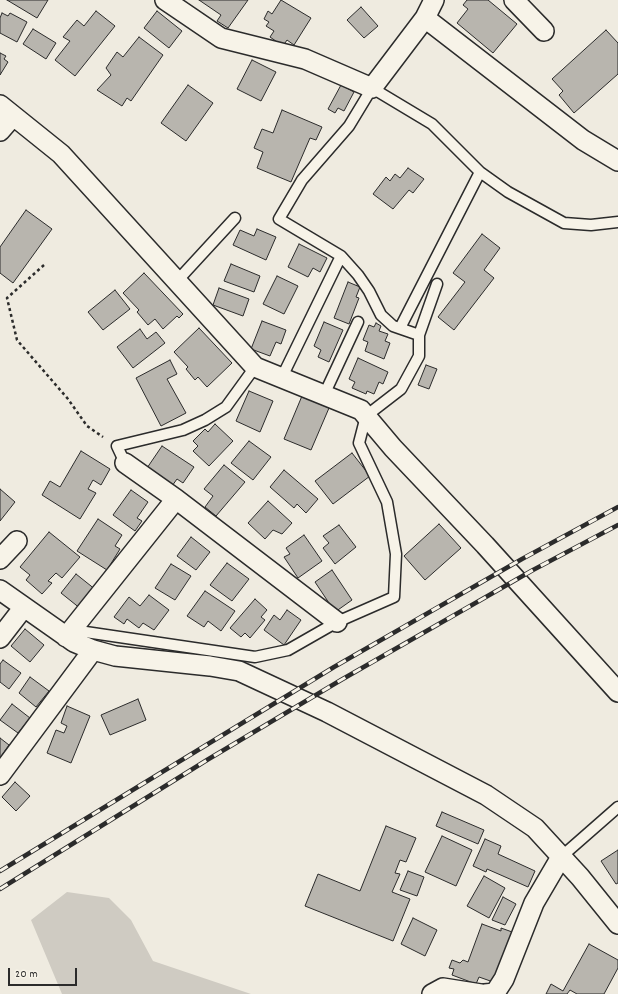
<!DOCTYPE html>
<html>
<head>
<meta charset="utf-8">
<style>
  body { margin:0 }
  #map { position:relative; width:618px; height:994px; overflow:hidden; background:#efebe0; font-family:Dekko,sans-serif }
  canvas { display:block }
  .scale { position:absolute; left:8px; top:968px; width:69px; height:18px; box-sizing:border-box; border:2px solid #2b2b2b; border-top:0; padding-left:5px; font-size:12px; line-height:14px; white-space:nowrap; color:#2b2b2b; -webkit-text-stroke:3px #f7f3e8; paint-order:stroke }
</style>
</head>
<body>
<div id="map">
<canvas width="618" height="994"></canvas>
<div class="scale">20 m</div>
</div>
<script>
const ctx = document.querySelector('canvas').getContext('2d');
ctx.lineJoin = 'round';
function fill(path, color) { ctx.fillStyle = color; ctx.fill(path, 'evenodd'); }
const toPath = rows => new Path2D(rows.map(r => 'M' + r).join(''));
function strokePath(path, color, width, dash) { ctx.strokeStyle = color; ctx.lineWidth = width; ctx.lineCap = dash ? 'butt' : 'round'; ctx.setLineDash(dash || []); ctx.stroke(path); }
const green = toPath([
  [67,892,109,898,131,920,153,961,251,994,62,994,31,920]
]);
const building = toPath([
  [7,0,48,0,37,18,7,0],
  [199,0,248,0,228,28,217,21,221,15,199,0],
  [281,0,311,18,294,45,287,40,283,46,270,37,274,31,266,26,269,22,264,19,268,11,272,14,281,0],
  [467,0,488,0,517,24,493,53,457,23,468,9,463,5,467,0],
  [361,7,378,26,364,38,347,20,361,7],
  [96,11,115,26,75,76,55,60,70,41,63,37,77,20,84,26,96,11],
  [157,11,182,31,169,48,144,28,157,11],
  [2,13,8,16,10,13,27,22,17,42,0,33,0,18,2,13],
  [33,29,56,43,46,59,23,44,33,29],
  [606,30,618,43,618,74,574,113,559,95,563,91,552,79,606,30],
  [139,37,163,55,131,101,127,98,122,106,97,90,111,75,106,68,117,52,123,57,139,37],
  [0,53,6,56,4,59,8,62,0,75,0,53],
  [252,60,276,72,261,101,237,89,252,60],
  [188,85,213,103,186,141,161,123,188,85],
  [341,85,354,92,344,111,338,108,335,113,328,109,341,85],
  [282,110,322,127,316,140,310,138,291,182,257,168,263,152,254,148,262,129,273,133,282,110],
  [408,168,424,179,413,193,409,190,393,209,373,194,386,177,390,181,395,174,400,178,408,168],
  [26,210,52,229,13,283,0,273,0,247,26,210],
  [257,229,276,237,266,260,233,245,240,230,254,236,257,229],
  [482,234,500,248,484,270,494,278,454,330,438,317,465,282,453,273,482,234],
  [299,244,327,258,320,272,313,268,308,277,288,267,299,244],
  [231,264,260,276,254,292,224,281,231,264],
  [144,273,183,314,179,318,177,316,163,329,155,319,148,325,137,312,139,310,123,293,144,273],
  [277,276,298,286,284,314,263,304,277,276],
  [348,282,360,287,356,297,359,298,349,324,334,318,348,282],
  [219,288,249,299,243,316,213,305,219,288],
  [115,290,130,309,103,330,88,312,115,290],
  [262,321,286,330,281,344,276,342,270,356,251,349,262,321],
  [324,322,343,330,329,362,318,357,321,350,314,346,324,322],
  [376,323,381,326,379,331,388,334,385,341,390,343,384,359,365,351,368,342,363,340,369,325,374,327,376,323],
  [199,328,232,363,207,387,198,377,195,380,186,369,188,367,174,352,199,328],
  [140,329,147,339,156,332,165,343,133,368,117,347,140,329],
  [358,358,388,372,383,384,379,382,374,394,367,391,366,394,352,388,355,382,349,379,358,358],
  [170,360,177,374,167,379,186,413,161,426,136,378,170,360],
  [426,365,437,369,429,389,418,385,426,365],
  [249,391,273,401,260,432,236,421,249,391],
  [302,396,329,408,311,450,284,439,302,396],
  [215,424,233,441,209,466,193,451,198,446,193,441,205,429,208,432,215,424],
  [249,441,271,457,253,480,231,463,249,441],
  [162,446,194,467,183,483,177,479,172,486,147,468,162,446],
  [81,451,110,469,101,485,93,480,88,489,96,493,80,519,42,495,50,481,60,487,81,451],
  [352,453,370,476,333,504,315,481,352,453],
  [224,465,245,482,216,516,205,507,213,496,204,489,224,465],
  [284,470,318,499,306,513,297,504,294,508,270,487,284,470],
  [0,489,15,502,0,521,0,489],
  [131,490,148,502,137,518,142,521,135,531,113,515,131,490],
  [268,501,292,523,282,534,273,530,265,539,248,523,268,501],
  [98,519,122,535,115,546,120,549,107,570,77,551,98,519],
  [439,524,461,548,425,580,404,556,439,524],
  [339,525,356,547,335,564,323,548,329,543,323,536,339,525],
  [49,532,80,557,62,578,56,573,48,581,52,583,42,594,26,580,30,575,20,567,49,532],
  [304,535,322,561,298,578,284,557,290,554,286,548,304,535],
  [191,537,210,552,196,570,177,556,191,537],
  [227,563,249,579,232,601,210,585,227,563],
  [171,564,191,576,175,600,155,588,171,564],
  [332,570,352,600,335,612,315,582,332,570],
  [76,574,96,590,81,609,61,593,76,574],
  [205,591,235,611,221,631,208,621,204,627,187,616,205,591],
  [149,595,169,610,154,630,143,623,139,628,127,619,124,624,114,617,129,597,140,606,149,595],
  [255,599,267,610,261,617,265,620,250,638,245,633,241,637,230,628,255,599],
  [287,610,301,620,284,645,264,630,274,615,280,620,287,610],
  [25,629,44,645,30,662,11,646,25,629],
  [3,660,21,673,9,689,0,682,0,664,3,660],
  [30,677,49,691,36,707,19,693,30,677],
  [138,699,146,720,110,735,101,715,138,699],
  [12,704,30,718,18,733,0,720,12,704],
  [67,706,90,716,71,763,47,753,56,730,64,733,67,726,61,723,67,706],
  [0,738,9,745,0,758,0,738],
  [15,782,30,796,16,811,2,797,15,782],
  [442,812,484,830,478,844,436,826,442,812],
  [386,826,416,838,406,862,400,860,395,873,400,874,392,892,410,899,393,941,305,906,318,874,360,891,386,826],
  [442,836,472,850,456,886,425,872,442,836],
  [485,839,501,846,498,854,535,871,528,887,487,869,486,872,473,866,485,839],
  [618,850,618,883,616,884,601,861,618,850],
  [408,871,424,877,417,896,400,890,408,871],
  [484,876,505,888,489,918,467,906,484,876],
  [503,897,516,904,505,925,492,920,503,897],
  [413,918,437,930,425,956,401,944,413,918],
  [482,924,501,931,501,928,515,933,496,983,479,977,476,984,452,975,454,969,449,968,452,960,460,963,463,960,468,962,482,924],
  [589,944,618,960,618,968,604,994,577,994,570,990,567,994,546,994,551,984,563,991,589,944]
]);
const path = toPath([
  [44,265,7,298,17,340,68,399,87,426,103,437]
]);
const service = toPath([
  [341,256,279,219,302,180,349,126,372,88,432,124,480,172,508,192,564,223,591,225,618,222],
  [177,281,235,218],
  [400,328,480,172],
  [282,377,341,256,358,275,369,291,381,315,393,326,419,335],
  [324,395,358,322],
  [125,463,117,446,183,430,205,420,226,407,255,367],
  [72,630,255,657,288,650,337,622,394,597,396,554,387,502,359,443,366,416,401,389,419,356,419,335,437,284],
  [561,857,618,807]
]);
const minor = toPath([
  [165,0,221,38,305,59,372,88,425,18,434,0],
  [514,0,544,31],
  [425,18,583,140,618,161],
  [0,105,61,154,255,367,361,410,393,448,485,545,618,692],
  [0,131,13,116],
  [125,463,176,499,337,622],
  [0,559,17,541],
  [0,590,74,642,93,650,115,656,210,666,239,671,327,712,486,795,535,828,580,877,618,924],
  [66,637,176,499],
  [0,638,24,607],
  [0,775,93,650],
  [432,994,443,988,481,994],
  [485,994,495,993,504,979,534,903,561,857]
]);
const rail = toPath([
  [0,871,334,667,522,559,618,507],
  [0,889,207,760,341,680,533,570,618,525]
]);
fill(green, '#cfcbc2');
fill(building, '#b8b5ae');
strokePath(building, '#2b2b2b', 1);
strokePath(service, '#2b2b2b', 13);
strokePath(minor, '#2b2b2b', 22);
strokePath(path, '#2b2b2b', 2.5, [3, 3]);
strokePath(service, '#f7f3e8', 10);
strokePath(minor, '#f7f3e8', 19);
strokePath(rail, '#2b2b2b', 4.5);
strokePath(rail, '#f7f3e8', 3, [9]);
</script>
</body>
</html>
